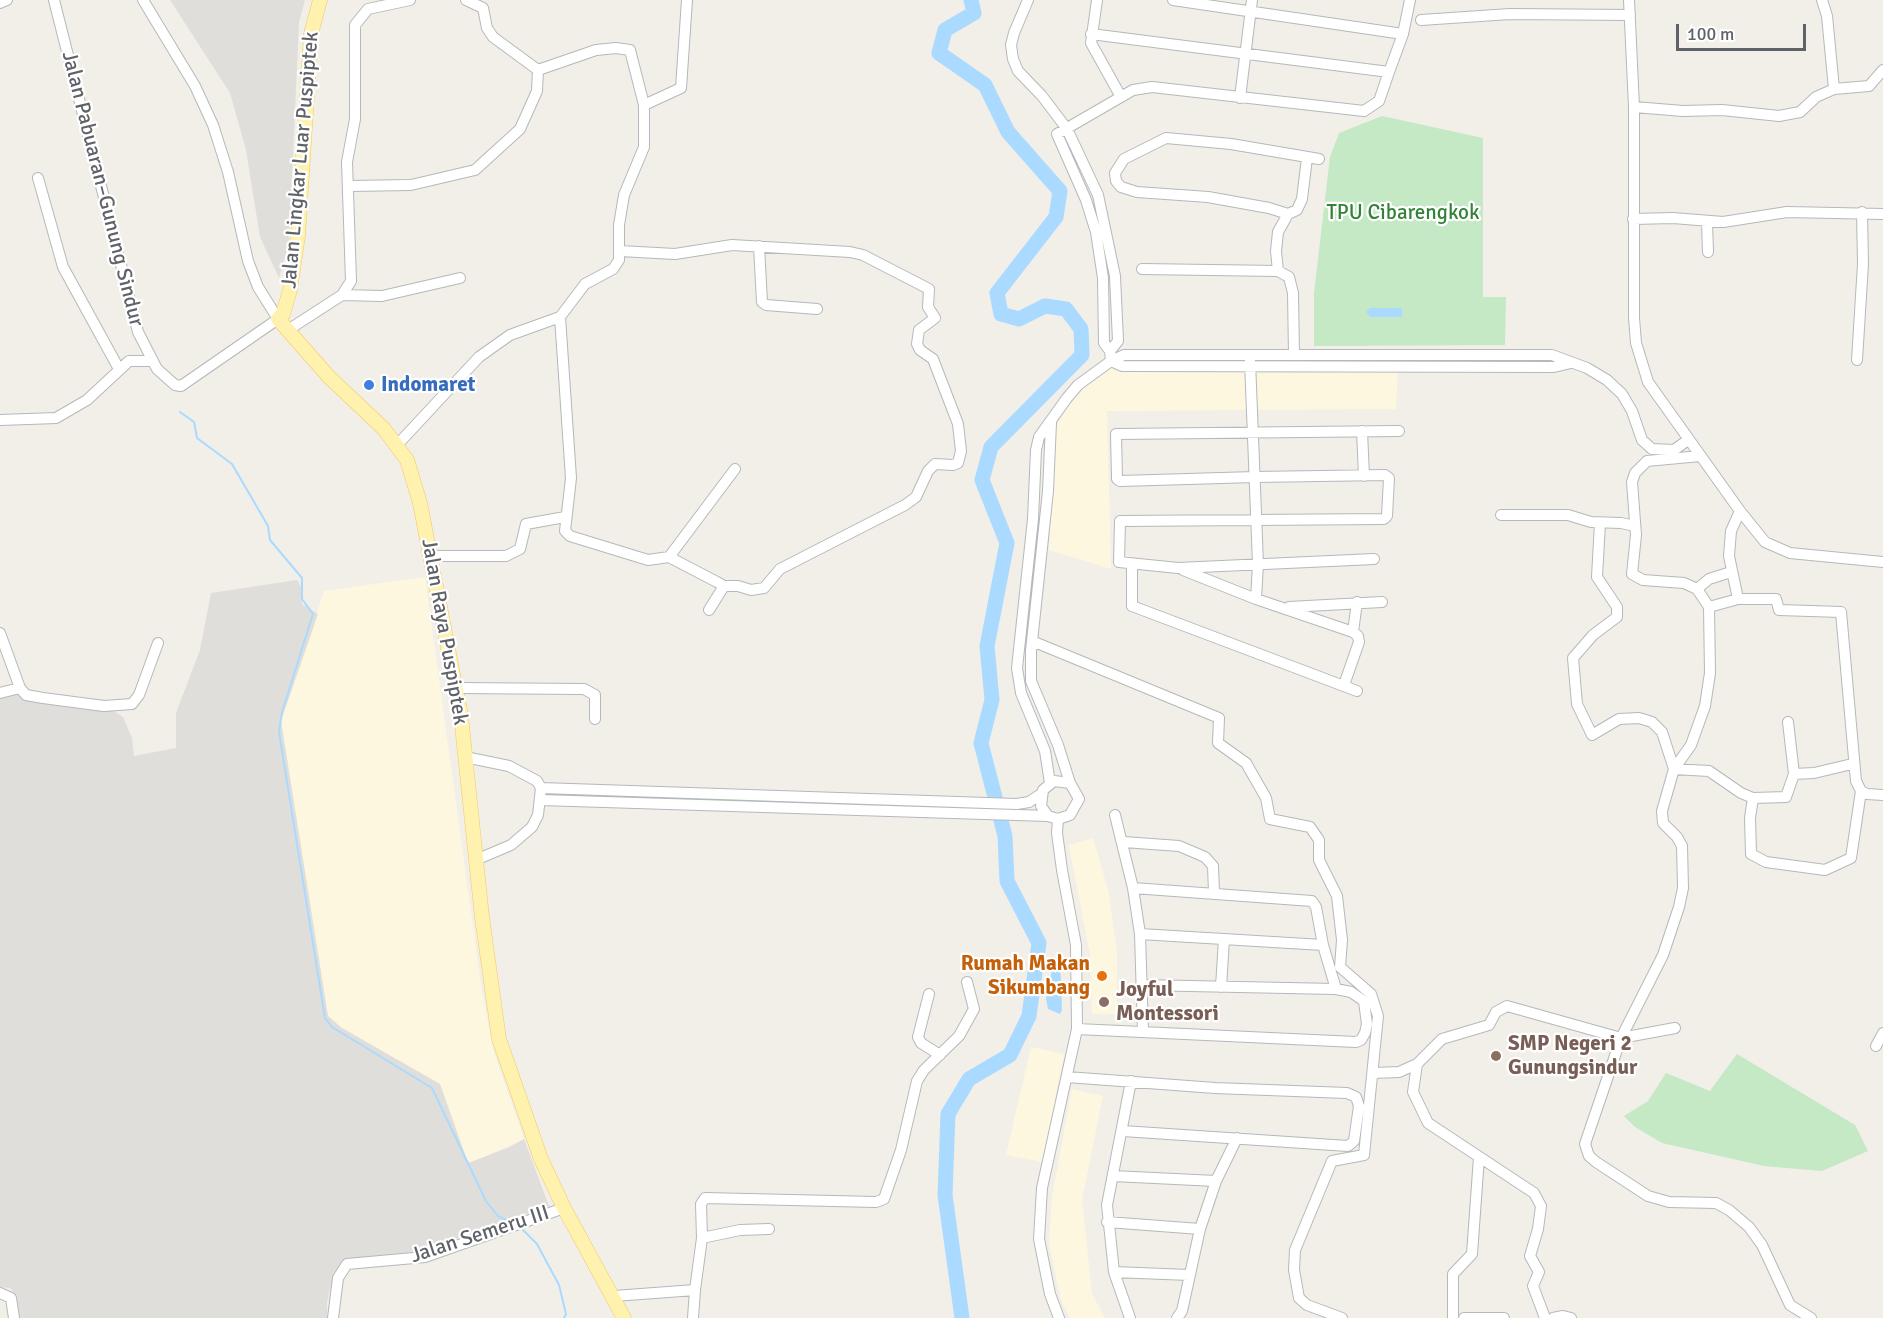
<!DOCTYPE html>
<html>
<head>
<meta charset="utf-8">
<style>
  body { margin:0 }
  #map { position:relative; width:1883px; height:1318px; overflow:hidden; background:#f1efe8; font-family:Signika,sans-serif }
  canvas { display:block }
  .scale { position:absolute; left:1676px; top:24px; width:130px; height:27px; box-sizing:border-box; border:3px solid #5f6368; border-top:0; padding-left:8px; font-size:18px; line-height:21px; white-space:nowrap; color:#5f6368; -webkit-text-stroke:4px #fff; paint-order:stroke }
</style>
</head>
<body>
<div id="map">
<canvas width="1883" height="1318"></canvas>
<div class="scale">100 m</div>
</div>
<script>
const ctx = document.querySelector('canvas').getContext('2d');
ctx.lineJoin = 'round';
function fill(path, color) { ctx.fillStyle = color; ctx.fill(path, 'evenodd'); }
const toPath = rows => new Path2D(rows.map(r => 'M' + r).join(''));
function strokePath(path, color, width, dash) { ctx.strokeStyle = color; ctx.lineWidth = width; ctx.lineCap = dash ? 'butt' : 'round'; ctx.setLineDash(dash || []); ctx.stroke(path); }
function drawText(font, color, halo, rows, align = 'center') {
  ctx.font = font + ' Signika,sans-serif'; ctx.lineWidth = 4.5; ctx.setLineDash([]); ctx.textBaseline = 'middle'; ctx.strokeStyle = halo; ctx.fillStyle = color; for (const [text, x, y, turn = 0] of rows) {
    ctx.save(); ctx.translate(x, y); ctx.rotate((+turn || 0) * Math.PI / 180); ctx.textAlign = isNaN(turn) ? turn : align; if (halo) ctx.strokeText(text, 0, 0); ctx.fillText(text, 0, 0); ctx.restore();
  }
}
const commercial = toPath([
  [1398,362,1396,409,1107,411,1111,569,1049,550,1056,425,1083,386,1105,367],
  [425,577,482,992,494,1053,524,1139,468,1164,440,1084,342,1028,328,1016,281,721,324,591],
  [1093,838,1108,890,1117,953,1117,1014,1092,1014,1090,955,1069,845],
  [1031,1047,1064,1054,1043,1162,1006,1155],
  [1072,1089,1103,1096,1082,1200,1092,1294,1105,1318,1070,1318,1061,1300,1049,1245,1052,1197]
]);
const industrial = toPath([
  [170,0,305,0,299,22,289,242,279,278,260,237,246,150,230,93],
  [297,580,302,589,302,604,318,614,281,721,328,1016,342,1028,440,1084,468,1163,510,1147,524,1139,549,1206,408,1256,349,1262,334,1272,327,1302,327,1318,19,1318,17,1296,10,1288,0,1287,0,695,15,692,107,707,123,717,132,738,134,756,176,748,176,713,200,650,211,593]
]);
const green = toPath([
  [1382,116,1483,138,1483,297,1506,297,1505,345,1314,346,1314,293,1330,157,1339,133],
  [1737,1054,1855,1125,1868,1151,1822,1171,1764,1166,1662,1143,1635,1127,1624,1116,1648,1101,1666,1073,1710,1091]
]);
const water = toPath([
  [1370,308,1402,308,1402,317,1370,317,1366,312],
  [1060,959,1062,1010,1060,1014,1048,1009,1046,999,1054,960]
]);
const stream = toPath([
  [180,412,194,422,197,438,232,464,268,526,270,540,302,578,302,599,313,614,282,712,279,732,325,1018,332,1027,432,1088,486,1201,498,1216,512,1223],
  [520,1227,537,1244,559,1285,566,1314,564,1318]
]);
const river = toPath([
  [962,1318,945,1195,948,1114,969,1079,1010,1055,1029,1016,1039,943,1007,881,1005,836,981,743,992,700,987,646,1007,543,982,480,991,447,1082,355,1081,329,1066,309,1045,306,1019,319,1001,314,997,293,1056,217,1060,191,1008,132,985,85,939,53,945,30,974,13,971,0]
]);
const minor = toPath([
  [54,0,138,332,157,369,175,385,181,386,278,319,258,287,248,261,228,172,213,125,195,86,143,0],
  [1028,0,1014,33,1011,45,1013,59,1018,71,1042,96,1067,129,1098,195,1115,276,1118,341,1110,351],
  [1097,0,1091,43,1121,97],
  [1173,0,1403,34],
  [1629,0,1634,107,1634,318,1636,343,1648,382,1740,511,1765,542,1790,553,1883,562],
  [0,3,7,0],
  [1421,20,1510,14,1630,15],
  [1091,34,1389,72,1379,101,1364,111,1152,87,1133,90,1057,134,1086,200,1096,232,1103,278,1104,343,1110,351,1111,361],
  [1389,72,1403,34,1410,0],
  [1834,89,1869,86,1883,70],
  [1240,98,1252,0],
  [644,105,681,88,687,0],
  [1634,107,1683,111,1722,110,1779,116,1800,112,1816,97,1834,89,1827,16,1822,0],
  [1307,158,1302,199,1297,210,1288,214,1269,208,1208,197,1137,192,1121,187,1116,181,1115,173,1124,159,1166,138,1231,144,1319,159],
  [38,178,63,267,119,369],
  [349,186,411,185,475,170,520,129,537,91,538,70],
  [1633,219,1673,218,1723,222,1787,212,1883,214],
  [1707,222,1708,252],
  [759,246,762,302,766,305,817,309],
  [620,251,675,254,732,245,850,252,863,255,929,289,928,307,935,318,919,330,917,344,920,350,933,359,958,424,961,451,958,463,953,465,935,464,928,471,916,497,905,505,780,569,764,588,751,590,738,586,724,586],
  [1142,269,1278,271,1276,251,1278,232,1288,214],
  [1278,271,1289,277,1293,293,1294,355],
  [342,295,382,296,460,278],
  [560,317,571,478,565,531,570,536,648,560,669,557,717,582,724,586,709,610],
  [288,330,342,295,351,281,347,162,355,119,355,25,368,9,410,0],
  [1857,360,1863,264,1862,212],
  [1111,361,1122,366,1554,367,1571,363],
  [1250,361,1258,564,1256,599],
  [0,420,56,418,87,400,129,361,152,361],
  [1051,423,1048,491,1031,651,1031,681,1058,745,1070,783,1079,799,1070,815,1058,819,1048,816,1041,806,1043,790,1054,781,1070,783],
  [1362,431,1364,476],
  [398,444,479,357,510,335,560,317,585,284,613,269,619,260,619,225,624,195,644,147,644,105,630,50,616,48,596,50,538,70,493,37,487,28,483,8,466,0],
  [1700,456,1647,461,1635,473,1632,482,1636,535,1632,574,1643,580,1684,583,1697,589,1709,607],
  [1501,515,1568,515,1591,522,1621,523,1635,526],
  [1600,523,1597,577,1617,607,1617,617,1593,635,1573,658,1577,704,1592,735,1619,719,1639,718,1652,722,1662,732,1674,769,1709,771,1741,793,1753,798,1786,797,1794,774,1814,773,1852,764],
  [431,556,506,556,520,549,526,524,565,517],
  [669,557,735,469],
  [1374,559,1178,568,1119,562,1120,521,1384,519,1387,516,1389,478,1385,475,1255,477,1120,481,1117,479,1116,434,1399,431],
  [1132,564,1132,606,1357,691],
  [1183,570,1256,599,1353,632,1358,636,1359,642,1344,685],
  [1697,589,1709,579,1731,572],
  [1738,599,1729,556,1731,531,1740,511],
  [1289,607,1382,602],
  [1353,632,1357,602],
  [0,633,20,688,0,693],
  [1032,641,1219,718,1218,743,1246,763,1266,798,1270,819,1310,827,1319,840,1319,860,1337,896,1342,940,1340,967,1371,994,1378,1016,1364,1155,1332,1161,1295,1250,1294,1270,1299,1298,1307,1305,1342,1318],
  [20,688,26,695,43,698,104,706,132,704,139,695,158,643],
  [456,688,584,689,595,695,595,719],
  [1788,722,1794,774],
  [465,757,509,766,537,781,541,788,538,815,532,827,511,845,478,859],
  [1050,783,1045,751,1021,693,1017,668,1033,519,1036,450,1039,437,1067,398,1078,385,1111,361,1124,355,1552,355,1587,368,1607,380,1622,394,1632,411,1642,440,1652,449,1674,450,1688,440],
  [541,788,1017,804,1029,802,1041,794],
  [1753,798,1750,818,1751,854,1766,862,1825,870,1851,858,1861,791],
  [541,800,1048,816],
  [1115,815,1133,888,1140,934,1143,1032],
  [1058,819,1057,833,1062,870,1076,945,1077,1029,1042,1188,1039,1239,1050,1294,1059,1318],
  [1124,842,1179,846,1205,857,1213,866,1214,892],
  [1133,888,1312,901,1316,907,1323,945,1336,989],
  [1140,934,1323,945],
  [1221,987,1224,939],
  [929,994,918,1037,921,1043,940,1055],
  [1077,1029,1356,1042,1361,1040,1365,1033,1367,1024,1364,1001,1351,992,1336,989,1141,985],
  [1876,1046,1883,1033],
  [1417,1064,1413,1092,1428,1123,1534,1193,1541,1206,1538,1229,1530,1256,1539,1272,1533,1286,1545,1318],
  [1374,1073,1399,1072,1417,1064,1442,1039,1489,1025,1496,1012,1507,1006,1621,1038,1675,1028],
  [1067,1077,1215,1088,1347,1093,1356,1097,1359,1106,1354,1141,1348,1146,1123,1131],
  [1113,1176,1216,1181],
  [1107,1222,1200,1229],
  [702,1238,740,1230,769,1229],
  [1114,1272,1189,1275],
  [0,1293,11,1298,14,1318],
  [614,1296,695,1290,702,1238,701,1204,705,1198,876,1202,884,1199,901,1150,917,1081,924,1070,959,1036,974,1009,967,982],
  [333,1318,338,1278,347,1264,425,1257,564,1208],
  [693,1318,695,1290],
  [1130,1318,1114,1272,1107,1205,1131,1081],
  [1177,1318,1182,1311,1200,1229,1216,1181,1237,1138],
  [1453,1318,1453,1274,1472,1254,1479,1157],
  [1464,1318,1504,1318],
  [1553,1318,1563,1316,1571,1318],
  [1811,1318,1790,1305,1762,1245,1749,1227,1729,1210,1716,1203,1669,1202,1648,1196,1596,1162,1589,1156,1585,1144,1621,1038,1663,955,1679,907,1683,888,1682,846,1677,837,1663,823,1662,811,1674,769,1691,745,1705,706,1710,673,1709,607,1738,599,1776,599,1779,610,1841,612,1856,781,1861,791,1867,794,1883,795]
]);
const major = toPath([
  [320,0,311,34,298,236,290,290,283,314,278,319,329,377,384,429,407,460,420,503,461,716,482,917,499,1039,541,1159,564,1208,624,1318]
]);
const markers = [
  [369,385,6,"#3f7fe0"],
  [1102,976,6,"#e8710a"],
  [1104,1002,6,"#8d6e63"],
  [1496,1056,6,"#8d6e63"]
];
const streetNames = [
  ["Jalan Lingkar Luar Puspiptek",301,160,-85],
  ["Jalan Pabuaran–Gunung Sindur",102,189,76],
  ["Jalan Raya Puspiptek",444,632,80],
  ["Jalan Semeru III",480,1235,-18]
];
const parkNames = [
  ["TPU Cibarengkok",1403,213]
];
const shopNames = [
  ["Indomaret",381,385]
];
const foodNames = [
  ["Rumah Makan",1090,964],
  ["Sikumbang",1090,988]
];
const educationNames = [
  ["Joyful",1116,990],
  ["Montessori",1116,1014],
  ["SMP Negeri 2",1508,1044],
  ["Gunungsindur",1508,1068]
];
fill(commercial, '#fef7e0');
fill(industrial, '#e0deda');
fill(green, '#c5e8c5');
fill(water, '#aadaff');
strokePath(stream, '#aadaff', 2);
strokePath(river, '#aadaff', 15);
strokePath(minor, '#b5b8bc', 12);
strokePath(major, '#f2c960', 15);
strokePath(minor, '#fff', 10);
strokePath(major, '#fff2af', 14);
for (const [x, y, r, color] of markers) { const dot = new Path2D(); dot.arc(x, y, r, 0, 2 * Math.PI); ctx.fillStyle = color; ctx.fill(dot); strokePath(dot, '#fff', 2); }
drawText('21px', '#5f6368', '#fff', streetNames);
drawText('21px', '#348238', '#fff', parkNames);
drawText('bold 21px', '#366cbe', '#fff', shopNames, 'left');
drawText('bold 21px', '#c56008', '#fff', foodNames, 'right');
drawText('bold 21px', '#785e54', '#fff', educationNames, 'left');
</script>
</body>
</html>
